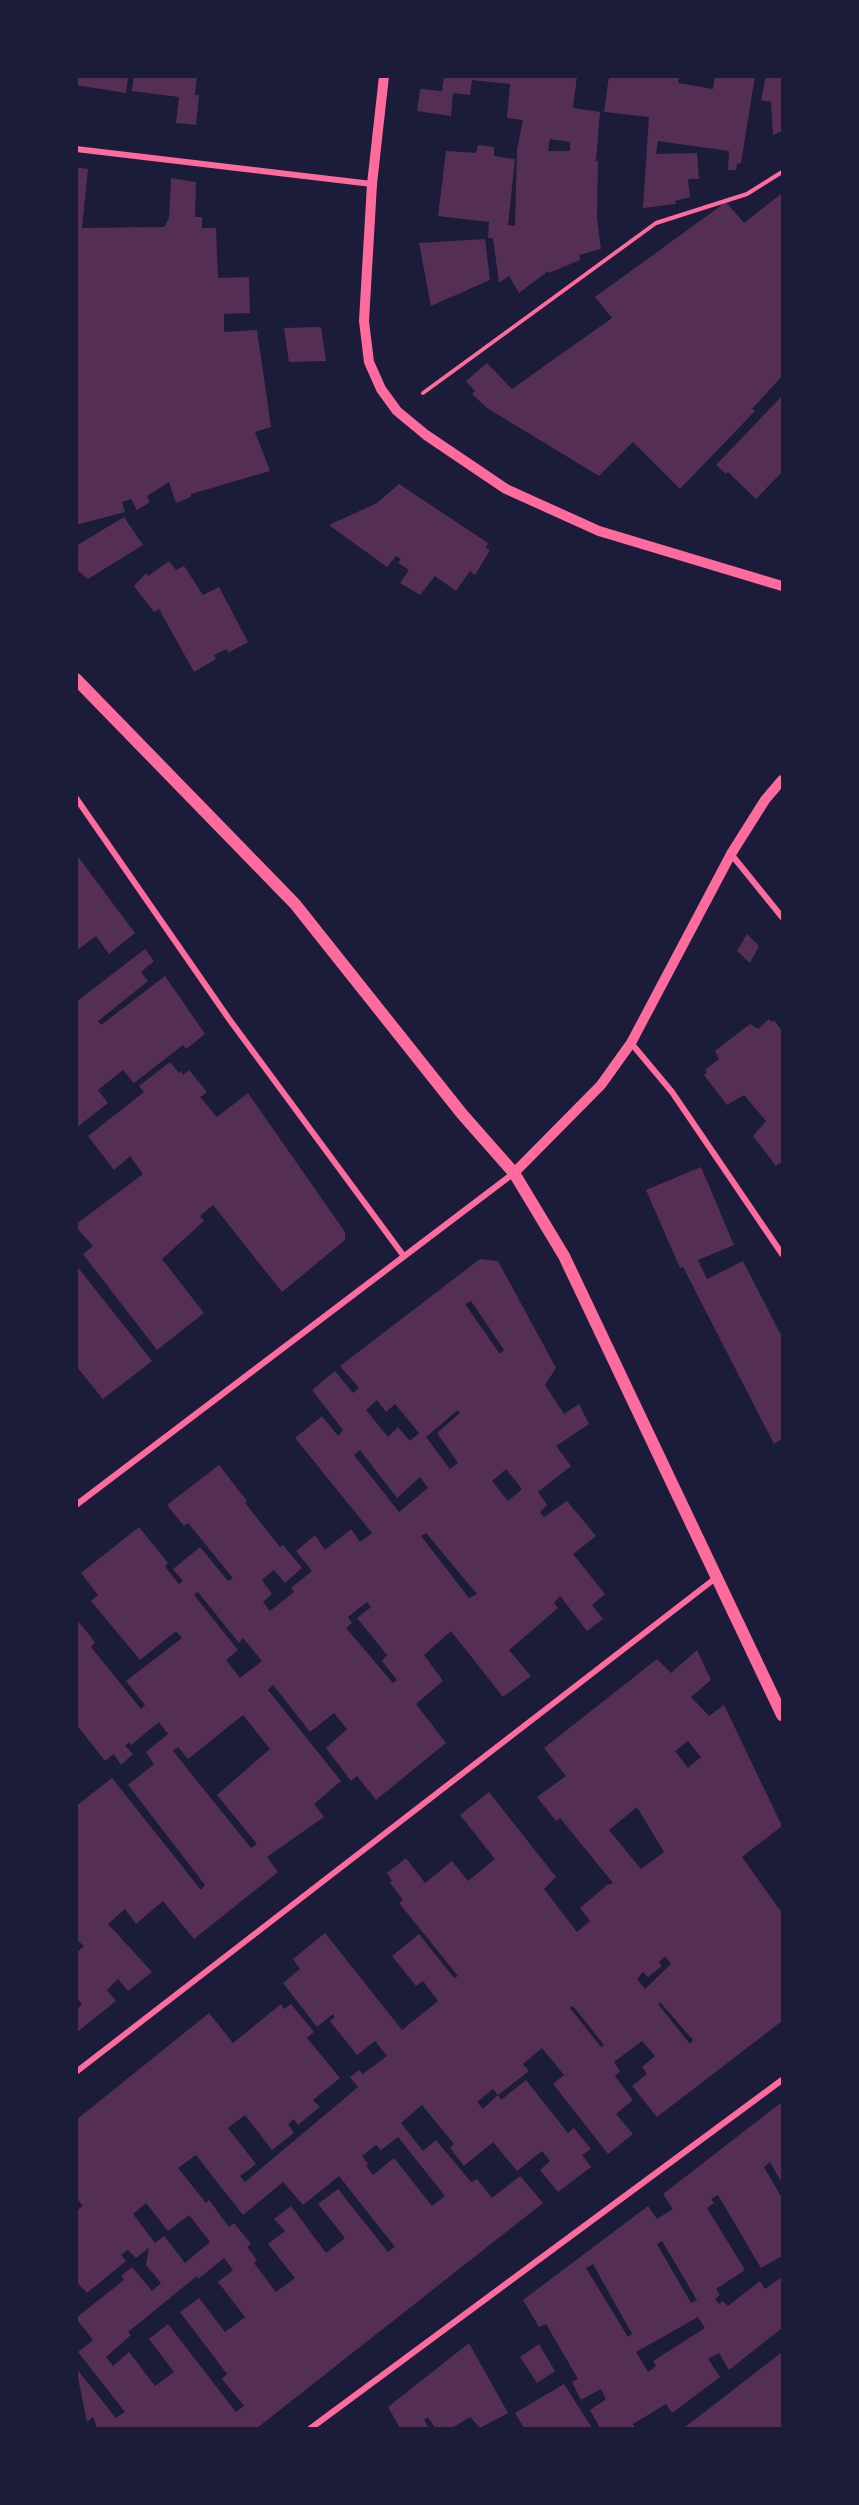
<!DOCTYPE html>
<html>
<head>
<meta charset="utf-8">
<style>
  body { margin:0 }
  #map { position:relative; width:859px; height:2505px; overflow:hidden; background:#1b1b3a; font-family:Quicksand,sans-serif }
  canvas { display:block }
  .frame { position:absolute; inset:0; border:78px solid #1b1b3a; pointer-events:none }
</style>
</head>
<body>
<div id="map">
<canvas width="859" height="2505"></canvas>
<div class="frame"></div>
</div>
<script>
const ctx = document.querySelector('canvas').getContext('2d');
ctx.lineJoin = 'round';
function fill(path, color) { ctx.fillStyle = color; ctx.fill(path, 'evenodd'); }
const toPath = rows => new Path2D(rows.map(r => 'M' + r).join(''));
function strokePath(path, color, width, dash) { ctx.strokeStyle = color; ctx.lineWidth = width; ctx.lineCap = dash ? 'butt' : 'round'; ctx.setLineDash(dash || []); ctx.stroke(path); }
const building = toPath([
  [76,76,128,76,126,93,76,85],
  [134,76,197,76,195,95,199,95,196,125,176,123,179,97,132,91],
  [444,76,577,76,573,108,600,112,596,161,598,161,597,218,601,249,579,255,580,260,549,273,548,271,519,293,509,276,499,283,493,238,488,238,489,222,438,216,446,151,476,153,478,145,494,147,494,156,515,159,508,225,515,226,517,150,523,120,507,118,510,84,472,80,470,95,453,93,451,116,417,111,420,89,442,91],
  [550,139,570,142,570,151,548,151],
  [609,76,679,76,678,83,713,89,715,76,755,76,741,163,737,164,736,170,728,170,729,151,658,141,656,154,697,153,699,179,688,179,690,197,675,201,676,204,643,208,649,117,604,112],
  [766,76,782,76,782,131,773,135,771,102,761,100],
  [76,167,88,169,82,228,164,227,169,218,171,178,196,182,195,217,202,217,202,228,216,228,218,278,249,277,250,313,224,314,224,332,257,330,271,427,255,432,270,471,191,494,191,497,176,503,169,482,147,496,150,502,137,510,131,499,122,502,125,512,76,525],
  [782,193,782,376,752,409,755,411,680,489,633,442,599,476,487,408,472,394,475,391,466,381,487,363,512,389,612,318,595,297,726,202,744,223],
  [485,239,490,280,431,306,419,243],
  [321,327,326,361,289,362,284,328],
  [782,396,782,472,756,499,728,472,726,474,716,465],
  [399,484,488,543,486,548,490,550,475,575,470,571,456,591,435,576,420,595,400,583,409,570,398,563,401,559,396,556,387,567,329,525,377,503],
  [124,517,143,545,88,579,76,569,76,546],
  [169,561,176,570,184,566,203,595,219,587,248,642,228,653,227,649,214,655,216,659,194,672,159,609,154,612,134,586,146,573,148,576],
  [76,854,135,933,109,954,96,936,76,951],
  [747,934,759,946,750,963,737,951],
  [145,949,154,961,141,972,148,981,98,1021,101,1025,165,976,205,1034,186,1049,183,1045,134,1083,123,1070,98,1090,108,1103,76,1128,76,1002],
  [769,1019,772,1022,774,1020,782,1031,782,1164,779,1163,776,1166,753,1136,766,1121,744,1095,727,1105,704,1075,707,1072,705,1070,719,1059,715,1051,750,1024,758,1029],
  [170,1062,179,1073,181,1071,183,1075,189,1070,207,1092,200,1097,217,1117,248,1093,345,1232,345,1240,282,1292,213,1205,200,1216,204,1221,162,1259,204,1313,157,1350,83,1254,93,1246,76,1227,76,1219,79,1222,143,1174,130,1156,114,1170,88,1136,144,1092,139,1086],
  [701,1167,734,1245,698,1260,707,1279,743,1261,782,1337,782,1439,774,1444,683,1267,680,1268,646,1190],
  [480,1259,498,1261,556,1368,545,1385,564,1414,579,1404,589,1424,556,1446,571,1466,538,1492,547,1505,540,1512,544,1517,567,1501,596,1536,573,1554,605,1594,592,1605,603,1619,587,1631,560,1596,554,1603,558,1608,509,1650,531,1676,503,1697,451,1631,424,1655,443,1681,416,1704,446,1743,376,1800,357,1776,351,1781,326,1748,347,1729,334,1713,310,1732,273,1685,268,1690,341,1781,314,1804,324,1817,267,1857,278,1872,194,1939,163,1901,136,1924,125,1909,108,1924,152,1972,128,1991,118,1979,107,1990,116,2001,76,2033,76,2010,82,2004,76,1997,76,1953,84,1946,76,1939,76,1806,112,1778,201,1890,205,1885,128,1785,154,1764,146,1752,168,1734,159,1722,131,1745,129,1742,125,1746,133,1754,121,1765,114,1754,105,1761,76,1724,76,1619,95,1642,91,1647,141,1709,145,1705,126,1681,182,1638,176,1631,140,1660,91,1601,98,1595,81,1573,139,1527,168,1563,165,1567,179,1584,183,1581,173,1569,200,1547,228,1581,233,1578,188,1523,184,1526,167,1505,219,1465,247,1501,245,1503,280,1547,283,1545,302,1568,285,1583,274,1570,262,1580,272,1594,263,1602,270,1611,294,1592,291,1588,312,1571,296,1551,315,1535,325,1550,351,1529,360,1542,372,1533,295,1438,322,1416,338,1436,343,1430,312,1390,335,1371,353,1393,359,1388,340,1366],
  [471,1301,504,1350,500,1354,465,1304],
  [377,1400,386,1412,395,1404,419,1433,410,1441,398,1427,388,1437,366,1410],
  [458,1410,460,1413,437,1433,458,1463,450,1469,426,1437],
  [360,1450,397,1498,420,1477,428,1488,399,1512,354,1455],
  [506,1469,522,1489,508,1501,492,1481],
  [426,1533,477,1594,469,1598,421,1536],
  [198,1592,239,1643,243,1638,262,1661,240,1678,226,1660,238,1650,194,1595],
  [367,1602,371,1607,357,1618,387,1655,382,1661,397,1680,393,1683,346,1628,352,1623,348,1617],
  [243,1715,270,1749,217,1795,257,1844,251,1848,173,1751,178,1747,188,1759],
  [76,1265,152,1361,103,1399,76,1366],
  [697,1650,711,1680,691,1697,709,1716,724,1705,782,1826,742,1857,780,1910,782,1909,782,2021,657,2117,632,2086,647,2074,642,2067,655,2056,642,2041,614,2062,620,2071,615,2076,633,2100,616,2114,633,2134,608,2154,553,2084,564,2075,542,2048,523,2064,529,2071,498,2095,493,2089,477,2102,483,2109,498,2095,501,2100,526,2080,568,2133,574,2128,591,2149,582,2155,591,2167,558,2192,540,2170,550,2161,542,2151,517,2171,493,2142,464,2166,450,2148,454,2144,422,2105,401,2123,423,2151,436,2140,471,2182,477,2179,492,2198,520,2176,543,2203,257,2428,97,2428,93,2417,87,2422,76,2368,116,2418,125,2412,78,2352,93,2340,76,2318,124,2280,121,2276,132,2267,152,2291,161,2283,146,2265,149,2248,136,2258,128,2250,121,2255,126,2261,87,2293,76,2281,76,2211,83,2206,76,2198,76,2120,209,2013,233,2043,281,2004,284,2009,291,2004,314,2032,307,2038,340,2078,313,2100,320,2107,298,2125,294,2119,288,2124,294,2133,272,2150,245,2115,228,2128,256,2164,240,2176,245,2182,358,2087,350,2077,359,2070,363,2074,387,2056,375,2041,357,2055,330,2021,335,2017,333,2014,317,2027,283,1983,300,1969,293,1959,325,1933,402,2030,438,2001,423,1981,416,1986,392,1956,419,1934,454,1978,458,1976,399,1903,403,1900,390,1883,392,1881,387,1873,406,1858,425,1883,452,1861,468,1881,495,1859,460,1815,489,1792,556,1877,544,1889,577,1932,590,1921,580,1908,607,1885,613,1883,560,1818,556,1821,537,1797,566,1776,544,1748,657,1659,671,1673],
  [688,1741,701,1757,688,1768,675,1751],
  [637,1807,664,1852,641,1869,609,1830],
  [665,1956,671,1964,645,1989,637,1979,643,1972,648,1977,662,1966,659,1962],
  [660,2002,693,2040,690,2044,658,2004],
  [573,2006,604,2045,601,2047,570,2008],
  [398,2137,445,2196,432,2206,394,2158,373,2175,366,2165,368,2164,362,2156,376,2145,381,2150],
  [196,2155,243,2215,283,2182,303,2205,339,2176,395,2247,388,2252,338,2189,318,2204,345,2238,326,2253,291,2206,274,2219,285,2231,268,2244,295,2278,276,2292,254,2263,257,2260,247,2247,251,2244,234,2223,229,2227,209,2200,206,2203,178,2168],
  [146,2203,168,2231,189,2215,210,2242,185,2263,164,2236,155,2243,133,2214],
  [224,2258,233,2270,218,2282,245,2317,225,2332,199,2298,180,2312,227,2374,222,2379,244,2406,236,2412,168,2324,149,2339,174,2372,155,2386,129,2352,113,2366,106,2357,131,2335,128,2332,197,2276,198,2279],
  [782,2102,782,2183,770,2162,764,2167,782,2198,782,2256,761,2268,718,2195,711,2199,714,2203,707,2208,745,2270,716,2289,720,2295,715,2299,719,2304,723,2301,728,2306,760,2281,765,2289,782,2277,782,2328,729,2370,719,2353,708,2359,720,2377,672,2413,666,2404,633,2424,635,2428,600,2428,590,2410,606,2399,601,2389,581,2400,572,2382,578,2379,546,2324,539,2327,523,2300,648,2206,657,2219,673,2209,663,2194],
  [662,2241,697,2300,691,2303,657,2244],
  [593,2264,632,2334,628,2337,586,2268],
  [698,2317,705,2328,653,2361,656,2366,648,2372,636,2352],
  [469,2343,508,2413,480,2428,470,2417,452,2428,435,2428,428,2417,424,2420,429,2428,400,2428,388,2407],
  [539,2344,555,2371,537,2383,520,2357],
  [782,2352,782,2428,684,2428],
  [564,2384,592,2428,524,2428,515,2413]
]);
const path = toPath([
  [423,393,656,223,747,194,782,172]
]);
const minor = toPath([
  [76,149,372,184],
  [76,798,229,1019,403,1255],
  [731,854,782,917],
  [631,1043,672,1092,782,1254],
  [76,1505,514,1173],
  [76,2072,717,1577],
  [311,2428,782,2080]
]);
const tertiary = toPath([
  [384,76,372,184,364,321,369,362,381,389,397,411,426,435,506,489,599,531,782,586],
  [514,1173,601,1085,631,1043,731,854,765,800,782,780]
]);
const secondary = toPath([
  [76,679,295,904,462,1114,514,1173,564,1256,782,1715]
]);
fill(building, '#542f53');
strokePath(path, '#ff6b9d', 4);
strokePath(minor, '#ff6b9d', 6);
strokePath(tertiary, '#ff6b9d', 10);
strokePath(secondary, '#ff6b9d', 12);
</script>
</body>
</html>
